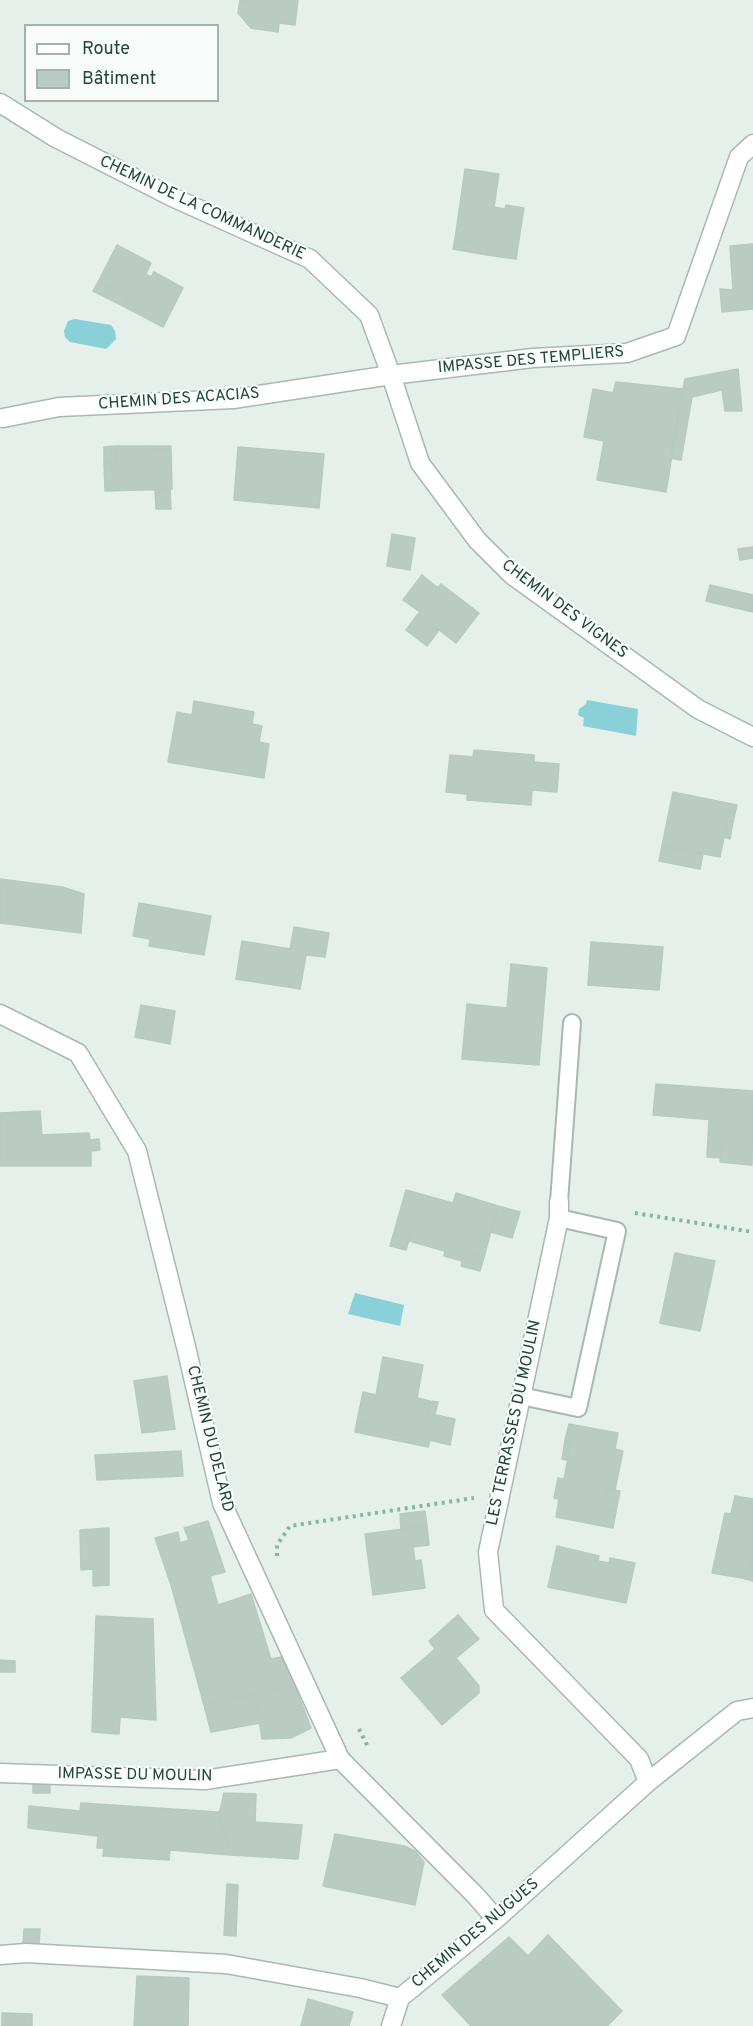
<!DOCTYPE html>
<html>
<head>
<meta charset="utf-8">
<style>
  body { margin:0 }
  #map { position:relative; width:753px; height:2026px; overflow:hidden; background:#e5f0eb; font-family:Overpass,sans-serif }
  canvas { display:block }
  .legend { position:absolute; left:24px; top:24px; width:195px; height:78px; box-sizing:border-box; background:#f7fbf9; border:2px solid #a2b2ac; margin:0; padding:8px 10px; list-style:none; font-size:18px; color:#224439 }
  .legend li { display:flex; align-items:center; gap:12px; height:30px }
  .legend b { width:30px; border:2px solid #a2b2ac }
</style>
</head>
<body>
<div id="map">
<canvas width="753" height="2026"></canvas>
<ul class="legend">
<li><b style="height:8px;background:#fff"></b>Route</li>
<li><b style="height:16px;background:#bacbc3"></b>Bâtiment</li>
</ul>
</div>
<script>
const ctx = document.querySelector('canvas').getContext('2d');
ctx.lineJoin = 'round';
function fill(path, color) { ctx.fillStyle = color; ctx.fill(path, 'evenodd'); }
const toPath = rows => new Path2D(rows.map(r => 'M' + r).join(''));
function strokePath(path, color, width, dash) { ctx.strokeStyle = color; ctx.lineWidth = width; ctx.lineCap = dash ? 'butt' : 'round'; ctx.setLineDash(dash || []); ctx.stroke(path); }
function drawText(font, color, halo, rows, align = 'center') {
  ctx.font = font + ' Overpass,sans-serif'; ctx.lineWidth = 4.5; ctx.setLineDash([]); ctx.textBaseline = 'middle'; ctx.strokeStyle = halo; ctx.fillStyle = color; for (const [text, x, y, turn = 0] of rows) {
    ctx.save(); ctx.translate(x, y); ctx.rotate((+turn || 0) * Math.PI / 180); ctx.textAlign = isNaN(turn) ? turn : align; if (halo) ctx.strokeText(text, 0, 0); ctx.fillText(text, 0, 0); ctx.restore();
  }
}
const water = toPath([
  [75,319,111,325,115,331,116,339,106,349,70,342,65,337,64,331,68,321],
  [587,700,638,709,636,736,583,726,584,718,578,715,579,709,586,704],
  [355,1293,404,1305,400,1326,348,1314]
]);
const building = toPath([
  [240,0,298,0,295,25,279,23,278,32,251,28,238,13,240,0],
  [465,169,499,174,494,207,505,209,506,205,524,208,516,259,487,255,488,244,455,239,465,169],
  [455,239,488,244,487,255,453,249,455,239],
  [753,244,753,309,722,312,720,289,733,290,730,246,753,244],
  [117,245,151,263,146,274,151,277,154,272,183,288,163,327,125,307,129,298,98,282,117,245],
  [98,282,129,298,125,307,93,291,98,282],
  [738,369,742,411,725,411,722,390,692,397,681,460,670,458,685,379,738,369],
  [616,382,683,389,666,492,597,480,604,441,584,437,593,389,613,393,616,382],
  [116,446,151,446,151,450,171,450,172,489,105,491,104,463,117,462,116,446],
  [116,446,117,462,104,463,104,447,116,446],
  [151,446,171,446,171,450,151,450,151,446],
  [238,447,324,454,319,508,234,500,238,447],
  [170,489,171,509,156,509,155,490,170,489],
  [392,534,415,538,410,570,387,566,392,534],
  [753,547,753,558,740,560,738,549,753,547],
  [422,575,438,588,441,584,479,613,456,643,418,614,420,612,403,600,422,575],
  [710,585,753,595,753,612,706,601,710,585],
  [418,614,439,630,427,646,406,630,418,614],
  [194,701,254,712,252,724,262,726,259,742,269,744,264,778,168,762,177,712,192,715,194,701],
  [474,750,534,755,534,762,559,764,557,792,532,790,531,805,467,800,467,794,446,792,450,755,473,757,474,750],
  [673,792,737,805,733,822,727,822,720,857,662,846,673,792],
  [727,822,733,822,730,839,724,837,727,822],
  [662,846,703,854,700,869,659,861,662,846],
  [0,879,62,887,84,894,81,933,0,923,0,879],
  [139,903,211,916,204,955,149,946,150,939,133,936,139,903],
  [294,927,329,933,325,957,306,955,300,989,236,979,242,941,290,949,294,927],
  [591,942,663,947,659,990,588,985,591,942],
  [511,964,547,968,539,1065,462,1059,467,1004,507,1008,511,964],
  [141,1005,175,1011,170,1044,135,1037,141,1005],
  [656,1084,753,1091,752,1165,720,1162,723,1129,715,1120,653,1115,656,1084],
  [40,1111,42,1135,89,1133,90,1140,99,1139,100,1150,91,1151,91,1166,0,1166,0,1113,40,1111],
  [709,1120,715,1120,723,1129,721,1158,707,1157,709,1120],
  [406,1190,453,1203,456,1193,498,1206,484,1257,465,1252,462,1261,444,1256,445,1251,409,1241,412,1230,396,1225,406,1190],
  [498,1206,520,1212,512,1238,491,1232,498,1206],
  [396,1225,412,1230,406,1250,390,1246,396,1225],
  [465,1252,484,1257,480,1271,461,1266,465,1252],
  [675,1253,715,1261,700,1331,660,1323,675,1253],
  [383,1357,423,1365,417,1398,430,1401,427,1413,455,1419,450,1445,430,1440,428,1447,404,1442,405,1437,381,1432,382,1426,357,1421,363,1392,376,1395,383,1357],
  [167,1376,175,1429,142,1433,134,1381,167,1376],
  [430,1401,438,1402,435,1414,427,1413,430,1401],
  [357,1421,382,1426,381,1432,405,1437,404,1442,355,1432,357,1421],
  [569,1424,618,1433,615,1449,623,1451,615,1490,607,1489,604,1509,616,1511,613,1528,556,1517,559,1499,554,1498,558,1478,564,1479,571,1442,565,1440,569,1424],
  [565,1440,571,1442,567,1460,562,1459,565,1440],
  [181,1451,183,1476,97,1480,95,1455,181,1451],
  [607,1489,620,1491,616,1511,604,1509,607,1489],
  [735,1496,753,1499,753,1553,749,1574,742,1578,712,1573,725,1513,731,1514,735,1496],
  [425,1511,427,1526,401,1529,400,1514,425,1511],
  [208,1521,225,1572,210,1576,218,1605,251,1594,271,1659,281,1657,295,1686,204,1705,171,1585,155,1538,178,1532,180,1543,189,1540,184,1528,208,1521],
  [427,1526,429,1545,413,1547,415,1561,421,1560,425,1588,373,1595,365,1534,427,1526],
  [109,1528,109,1585,93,1586,93,1569,81,1570,80,1530,109,1528],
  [557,1546,599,1556,598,1561,609,1563,610,1558,635,1563,626,1603,548,1587,557,1546],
  [753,1553,753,1581,742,1578,749,1574,753,1553],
  [458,1615,479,1639,456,1658,479,1686,479,1693,465,1705,457,1705,451,1697,432,1713,401,1678,435,1649,429,1641,458,1615],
  [96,1616,153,1619,156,1720,120,1717,119,1734,92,1732,96,1616],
  [0,1660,15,1661,15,1672,0,1672,0,1660],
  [295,1686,311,1728,291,1738,262,1739,255,1694,295,1686],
  [255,1694,260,1723,211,1732,204,1705,255,1694],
  [451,1697,457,1705,465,1705,442,1725,432,1713,451,1697],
  [33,1782,50,1782,50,1793,33,1793,33,1782],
  [224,1793,256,1794,255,1822,302,1825,298,1859,231,1855,218,1812,220,1811,224,1793],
  [81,1803,218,1812,231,1855,170,1850,169,1860,103,1856,104,1848,97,1848,98,1836,28,1828,29,1806,80,1811,81,1803],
  [335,1834,404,1846,415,1851,424,1862,415,1905,323,1886,335,1834],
  [227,1884,238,1885,236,1936,224,1935,227,1884],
  [24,1929,40,1929,39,1946,23,1946,24,1929],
  [548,1935,622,2011,607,2026,597,2026,528,1956,548,1935],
  [509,1937,528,1956,597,2026,471,2026,442,1995,509,1937],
  [137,1976,189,1978,188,2026,134,2026,137,1976],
  [308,1999,353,2012,349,2026,301,2026,308,1999],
  [2,2013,32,2014,32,2026,2,2026,2,2013]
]);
const path = toPath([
  [635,1213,753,1232],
  [277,1556,277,1545,290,1526,474,1498],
  [359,1729,368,1747]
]);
const service = toPath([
  [559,1202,572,1023],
  [521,1396,578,1408,617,1231,559,1218]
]);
const minor = toPath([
  [0,103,56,138,172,197,310,259,369,315,391,375,420,463,477,540,512,575,698,709,753,737],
  [3,418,59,407,233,399,391,375,533,358,627,353,676,336,739,157,753,144],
  [0,1014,78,1053,137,1151,187,1351,222,1503,340,1759,476,1896,496,1919],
  [559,1202,559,1218,488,1552,494,1610,639,1759,648,1782],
  [0,1773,205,1780,340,1759],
  [0,1955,26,1953,226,1964,360,1988,400,1998],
  [400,1998,496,1919,648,1782,737,1711,753,1708],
  [391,2026,400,1998]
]);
const streetNames = [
  ["CHEMIN DE LA COMMANDERIE",202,209,25],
  ["IMPASSE DES TEMPLIERS",531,361,-5],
  ["CHEMIN DES ACACIAS",179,400,-4],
  ["CHEMIN DES VIGNES",564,610,37],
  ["LES TERRASSES DU MOULIN",515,1423,-78],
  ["CHEMIN DU DELARD",209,1439,76],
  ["IMPASSE DU MOULIN",135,1776,1],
  ["CHEMIN DES NUGUES",476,1934,-40]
];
fill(water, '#89d0d9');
fill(building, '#bacbc3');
strokePath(building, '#b7cac1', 1.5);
strokePath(service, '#a7b9b2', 20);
strokePath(minor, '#a7b9b2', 21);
strokePath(path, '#83b6a4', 4, [3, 4.5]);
strokePath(service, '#fff', 16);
strokePath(minor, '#fff', 18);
drawText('16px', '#224439', '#f7fbf9', streetNames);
</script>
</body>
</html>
